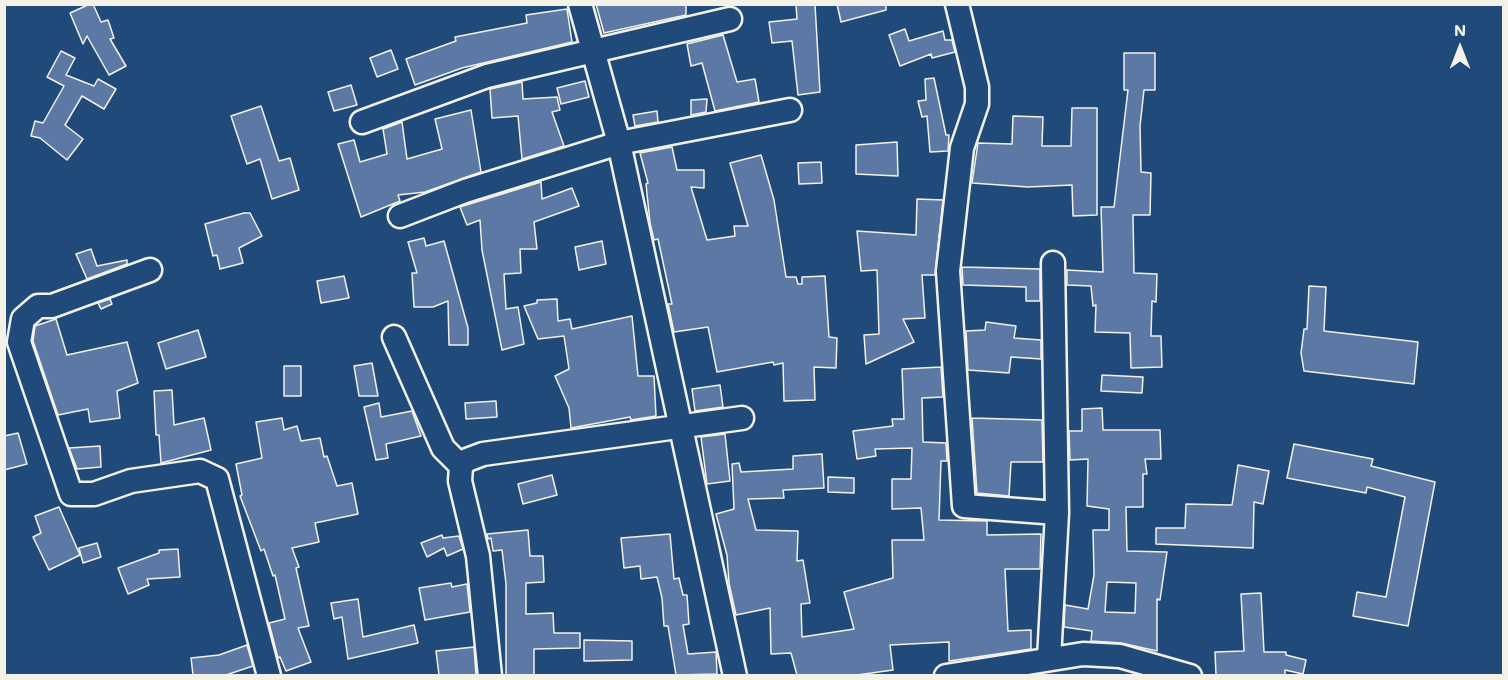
<!DOCTYPE html>
<html>
<head>
<meta charset="utf-8">
<style>
  body { margin:0 }
  #map { position:relative; width:1508px; height:680px; overflow:hidden; background:#1f4a7a; font-family:Mali,sans-serif }
  canvas { display:block }
  .frame { position:absolute; inset:0; border:6px solid #f4f1e8; pointer-events:none }
  .north { position:absolute; left:1430px; top:18px; width:60px; height:60px; -webkit-text-stroke:4px #1f4a7a; paint-order:stroke; rotate:0deg; font-size:16px; font-weight:700; line-height:24px; text-align:center; color:#f4f1e8 }
  .north::after { content:''; display:block; margin:auto; width:21px; height:27px; background:#f4f1e8; clip-path:polygon(50% 0,100% 100%,50% 72%,0 100%) }
</style>
</head>
<body>
<div id="map">
<canvas width="1508" height="680"></canvas>
<div class="frame"></div>
<div class="north">N</div>
</div>
<script>
const ctx = document.querySelector('canvas').getContext('2d');
ctx.lineJoin = 'round';
function fill(path, color) { ctx.fillStyle = color; ctx.fill(path, 'evenodd'); }
const toPath = rows => new Path2D(rows.map(r => 'M' + r).join(''));
function strokePath(path, color, width, dash) { ctx.strokeStyle = color; ctx.lineWidth = width; ctx.lineCap = dash ? 'butt' : 'round'; ctx.setLineDash(dash || []); ctx.stroke(path); }
const building = toPath([
  [90,4,93,4,101,22,108,20,114,38,110,39,126,66,109,75,87,36,83,44,70,13,90,4],
  [596,4,686,4,686,15,604,33,596,4],
  [796,4,815,4,820,92,798,95,792,41,772,43,769,22,797,19,796,4],
  [837,4,886,4,886,10,841,22,837,4],
  [567,9,572,42,462,68,415,85,406,59,456,41,455,37,527,23,526,15,567,9],
  [905,29,909,41,943,31,945,40,952,40,955,52,932,58,931,54,900,66,889,35,905,29],
  [723,35,737,82,755,79,759,102,715,111,702,63,691,66,687,44,723,35],
  [391,50,398,69,377,77,370,58,391,50],
  [61,51,75,58,66,75,94,86,98,79,116,89,104,109,82,96,65,125,83,139,67,160,40,138,31,136,35,121,43,123,64,86,47,77,61,51],
  [1124,53,1155,53,1155,90,1144,90,1140,126,1141,172,1151,173,1150,215,1133,215,1134,273,1157,274,1156,302,1152,301,1151,336,1161,336,1162,367,1131,368,1130,333,1095,332,1096,305,1093,306,1091,286,1067,285,1067,270,1103,272,1101,207,1114,207,1128,90,1124,90,1124,53],
  [934,78,946,135,949,135,948,151,930,152,927,116,922,117,918,101,926,100,925,79,934,78],
  [585,81,589,97,561,104,557,88,585,81],
  [522,82,523,99,557,97,560,110,552,112,564,146,522,159,518,116,492,118,490,89,522,82],
  [351,85,357,105,334,111,328,92,351,85],
  [707,99,706,112,691,115,691,100,707,99],
  [261,106,279,161,290,158,299,190,272,199,260,159,247,164,231,116,261,106],
  [1072,108,1097,108,1097,215,1073,216,1072,185,1028,187,972,183,978,143,1012,144,1013,116,1043,117,1042,146,1071,146,1072,108],
  [471,110,481,172,425,192,398,195,400,201,361,217,338,144,354,140,360,162,387,154,383,129,402,122,407,159,442,149,435,119,471,110],
  [657,111,658,122,635,126,633,115,657,111],
  [897,142,898,176,856,174,856,145,897,142],
  [672,147,677,170,704,170,704,188,691,187,707,240,735,236,734,226,748,226,730,163,761,155,774,200,786,277,796,277,798,284,802,284,802,277,825,276,829,337,837,338,836,368,814,367,815,400,784,401,783,363,774,365,773,362,717,372,708,327,674,332,668,304,672,304,658,239,654,240,650,223,646,184,648,183,640,153,672,147],
  [821,162,822,183,799,184,798,163,821,162],
  [541,182,542,199,572,188,579,206,534,222,537,249,520,249,521,273,504,274,506,309,518,307,524,344,502,350,482,250,480,220,467,225,460,207,541,182],
  [917,199,943,200,935,275,922,275,925,318,903,319,914,342,866,364,864,335,879,334,877,270,861,271,857,231,916,235,917,199],
  [244,213,250,213,262,236,239,248,243,263,220,269,217,255,213,256,205,224,244,213],
  [424,238,426,246,444,241,468,328,468,345,449,345,448,301,433,307,414,307,412,273,417,273,408,242,424,238],
  [602,241,606,264,579,270,575,247,602,241],
  [91,249,97,266,127,260,127,264,87,279,76,254,91,249],
  [962,267,1040,269,1040,301,1026,301,1026,287,963,285,962,267],
  [344,276,349,298,321,303,317,281,344,276],
  [1309,286,1326,287,1324,331,1418,342,1414,384,1304,371,1301,353,1304,329,1307,329,1309,286],
  [110,299,112,304,101,309,98,303,110,299],
  [557,299,558,321,570,319,572,329,632,316,638,376,654,376,656,416,631,420,630,417,571,428,569,408,555,376,569,369,564,336,538,339,524,306,537,303,537,300,557,299],
  [56,319,67,355,127,342,138,383,117,391,120,418,90,422,88,409,58,415,33,341,35,326,56,319],
  [986,322,1016,326,1014,338,1041,340,1041,359,1011,357,1009,373,968,370,966,331,985,330,986,322],
  [198,330,206,357,166,369,158,343,198,330],
  [372,363,378,396,359,396,354,366,372,363],
  [284,366,301,366,301,396,284,396,284,366],
  [941,367,943,397,922,398,923,442,946,443,947,461,941,461,939,520,987,521,987,535,1041,534,1040,569,1005,569,1008,631,1031,630,1031,649,949,661,949,642,890,645,893,670,857,675,797,675,791,653,771,654,770,608,736,615,729,583,727,555,716,514,734,509,732,464,739,463,741,472,793,469,793,456,822,454,824,488,783,490,784,498,748,499,756,530,798,531,797,561,803,560,810,603,801,604,802,637,854,629,844,592,893,578,892,540,924,540,921,508,892,509,892,479,911,479,912,448,875,449,876,456,857,459,853,431,893,426,892,419,904,419,902,369,941,367],
  [1102,375,1143,377,1142,393,1101,391,1102,375],
  [720,385,723,407,695,411,692,389,720,385],
  [172,390,174,425,204,418,211,450,161,463,159,435,156,435,154,391,172,390],
  [496,401,497,417,466,419,465,403,496,401],
  [379,403,381,417,412,411,421,436,386,444,388,458,376,460,364,407,379,403],
  [1102,408,1103,430,1160,430,1161,459,1145,459,1147,474,1143,474,1143,507,1126,507,1127,551,1167,552,1160,600,1157,599,1157,651,1121,643,1091,641,1092,631,1064,627,1065,605,1088,609,1094,575,1093,530,1109,530,1109,509,1087,506,1088,459,1070,460,1069,431,1082,431,1082,409,1102,408],
  [1107,582,1136,583,1135,613,1105,612,1107,582],
  [282,418,284,430,297,426,301,441,320,438,324,457,327,456,337,486,352,483,358,514,315,523,319,542,292,548,299,567,296,568,309,626,298,628,311,662,286,671,280,657,278,658,269,623,285,619,275,575,273,576,264,549,261,551,240,496,242,495,236,464,262,458,256,422,282,418],
  [972,418,1042,420,1043,462,1011,462,1009,496,977,493,972,418],
  [18,433,27,464,4,470,4,436,18,433],
  [725,434,730,481,707,484,701,437,725,434],
  [1294,444,1373,459,1371,466,1435,482,1408,626,1353,616,1357,592,1386,597,1405,497,1367,487,1366,493,1287,478,1294,444],
  [100,446,101,467,77,469,69,448,100,446],
  [1238,465,1269,471,1263,504,1254,502,1253,548,1156,544,1156,528,1185,528,1186,504,1232,505,1238,465],
  [552,475,557,495,523,504,518,484,552,475],
  [828,477,854,478,854,493,828,492,828,477],
  [59,507,80,555,49,570,33,537,41,533,35,516,59,507],
  [528,530,530,556,543,556,544,582,526,583,526,614,553,613,554,633,580,633,580,648,534,649,534,675,506,675,506,584,502,550,493,551,491,538,488,539,487,534,528,530],
  [670,534,674,579,679,578,683,595,687,595,689,624,683,625,688,654,716,652,717,674,676,675,668,626,664,626,662,598,657,577,641,579,640,566,624,568,621,538,670,534],
  [442,535,443,538,459,536,463,549,447,556,444,548,427,557,421,543,442,535],
  [97,543,101,557,83,563,79,548,97,543],
  [178,549,180,577,147,579,149,585,128,594,118,568,159,553,159,550,178,549],
  [451,583,452,587,467,584,470,612,425,620,419,588,451,583],
  [1261,593,1264,652,1286,652,1286,655,1306,660,1303,674,1285,670,1285,675,1216,675,1215,652,1244,651,1241,594,1261,593],
  [358,599,363,637,414,625,418,643,348,659,342,617,334,619,331,603,358,599],
  [584,640,632,641,632,660,584,661,584,640],
  [247,645,253,666,226,675,193,675,191,658,219,655,247,645],
  [474,647,476,675,439,675,436,651,474,647]
]);
const minor = toPath([
  [580,4,619,143,735,676],
  [957,4,977,87,977,104,962,148,948,271,964,506,1057,513],
  [362,122,487,76,730,19],
  [400,216,465,191,619,143,790,110],
  [150,270,52,306,38,306,23,319,19,342,71,494,94,494,131,481,200,471,217,479,269,676],
  [394,337,443,448,461,466],
  [1049,659,1057,513,1053,263],
  [490,676,478,556,460,481,461,466,467,460,483,454,742,418],
  [946,676,1083,654,1120,656,1190,676]
]);
fill(building, '#5c79a6');
strokePath(building, '#f4f1e8', 1.5);
strokePath(minor, '#f4f1e8', 27);
strokePath(minor, '#1f4a7a', 22);
</script>
</body>
</html>
